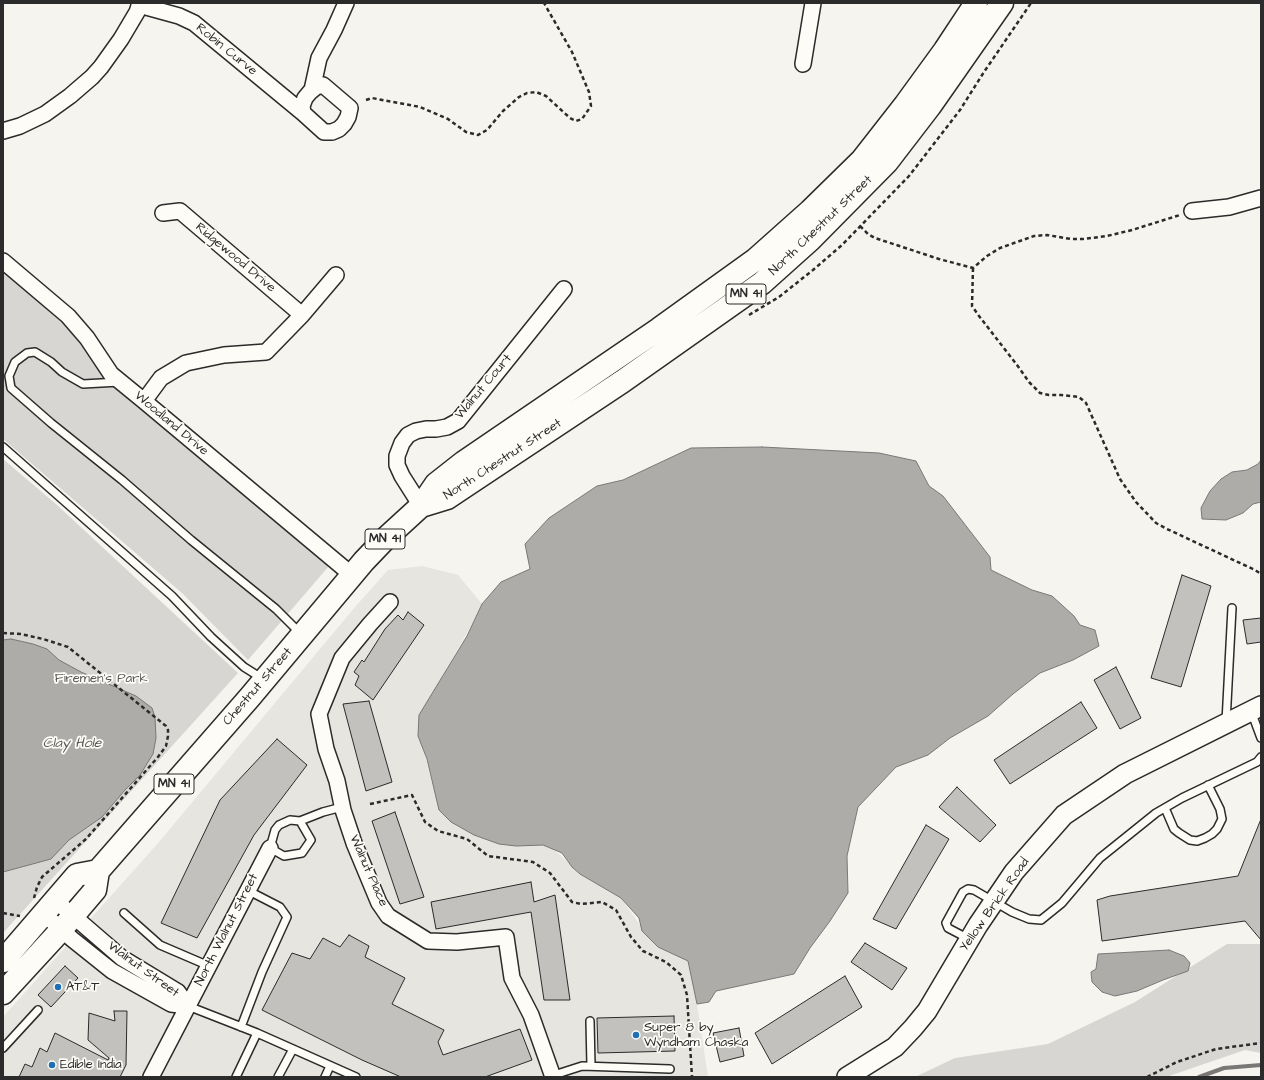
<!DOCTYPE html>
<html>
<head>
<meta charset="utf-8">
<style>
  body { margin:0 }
  #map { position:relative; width:1264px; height:1080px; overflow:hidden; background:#f5f4ef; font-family:"Architects Daughter",sans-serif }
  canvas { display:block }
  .frame { position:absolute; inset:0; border:4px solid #2b2b2b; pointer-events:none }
</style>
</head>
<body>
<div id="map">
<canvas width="1264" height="1080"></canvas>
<div class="frame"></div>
</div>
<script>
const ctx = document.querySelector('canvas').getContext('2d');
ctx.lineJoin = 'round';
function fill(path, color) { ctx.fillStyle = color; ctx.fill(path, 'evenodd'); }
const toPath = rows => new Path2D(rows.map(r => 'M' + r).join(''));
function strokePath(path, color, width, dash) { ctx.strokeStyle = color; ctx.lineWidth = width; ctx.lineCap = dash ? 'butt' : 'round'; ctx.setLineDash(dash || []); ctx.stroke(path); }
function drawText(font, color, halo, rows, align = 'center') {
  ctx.font = font + ' "Architects Daughter",sans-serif'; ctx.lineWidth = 3.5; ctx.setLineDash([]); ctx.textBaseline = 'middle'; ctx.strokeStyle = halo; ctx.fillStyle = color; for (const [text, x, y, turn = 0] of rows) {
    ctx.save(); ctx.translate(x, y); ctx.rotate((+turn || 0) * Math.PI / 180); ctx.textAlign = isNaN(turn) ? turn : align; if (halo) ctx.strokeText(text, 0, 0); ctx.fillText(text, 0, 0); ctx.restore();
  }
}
const built = toPath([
  [422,566,458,575,482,604,472,624,439,682,423,749,433,785,511,830,554,850,584,876,621,898,649,938,691,961,697,1004,708,1077,3,1077,3,1017,159,842,355,607,388,570]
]);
const green = toPath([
  [3,273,69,327,103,376,116,389,329,566,248,660,182,593,3,439],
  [3,459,57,505,238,673,3,933],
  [1227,944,1261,944,1261,1053,1245,1050,1166,1077,915,1077,955,1058,1048,1044,1135,1002]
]);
const water = toPath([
  [762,447,879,453,916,461,929,486,943,496,990,557,991,570,1032,590,1052,596,1074,616,1080,625,1095,630,1099,646,1073,660,1040,673,1013,694,988,716,950,738,928,755,896,767,858,807,847,856,848,893,830,921,810,948,794,974,716,991,709,1002,697,1004,688,961,658,947,642,931,639,918,621,898,580,874,572,867,562,853,543,845,516,846,499,844,474,835,451,822,439,810,427,759,418,736,419,715,467,636,482,604,501,582,530,569,525,544,549,518,597,486,623,480,691,448,762,447],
  [1261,460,1261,502,1253,504,1243,513,1226,520,1202,519,1201,508,1210,491,1221,479,1232,472,1247,470,1258,464,1261,460],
  [11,639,33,644,47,649,59,660,81,672,136,696,152,708,155,717,156,738,153,754,140,775,125,790,102,817,69,840,51,859,3,872,3,640,11,639],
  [1169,950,1184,956,1190,963,1188,971,1163,980,1137,991,1115,996,1102,992,1092,982,1091,972,1096,969,1098,954,1169,950]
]);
const stream = toPath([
  [1199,1077,1224,1068,1261,1065]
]);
const building = toPath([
  [1182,575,1211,586,1181,687,1151,678,1182,575],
  [408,612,424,625,373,700,355,685,359,676,354,672,362,660,364,662,385,629,398,615,403,620,408,612],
  [1261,618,1261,642,1247,644,1243,620,1261,618],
  [1116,667,1141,718,1120,729,1094,680,1116,667],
  [369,701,392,782,366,791,343,704,369,701],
  [1081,702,1097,728,1010,784,994,760,1081,702],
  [277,739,307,765,254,835,197,938,161,923,220,800,277,739],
  [957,787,996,825,980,842,939,807,957,787],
  [395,812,424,897,400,904,372,821,395,812],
  [1261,819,1261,940,1245,921,1102,941,1097,900,1110,896,1238,876,1261,819],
  [926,825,949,839,896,929,873,919,926,825],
  [531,882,534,902,555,895,570,1000,544,1000,531,912,436,929,431,902,531,882],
  [349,935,369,946,365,957,405,978,392,1004,444,1030,438,1042,443,1055,520,1029,532,1060,485,1077,401,1077,362,1060,262,1010,292,953,310,959,323,938,340,947,349,935],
  [865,943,907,968,892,990,851,962,865,943],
  [65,966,78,978,51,1007,38,995,65,966],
  [845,976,862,1007,772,1064,755,1033,845,976],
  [114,1011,127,1011,126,1065,120,1077,19,1077,25,1064,32,1067,40,1048,47,1052,55,1033,108,1060,109,1058,88,1040,89,1013,115,1021,114,1011],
  [674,1016,675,1051,598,1053,597,1018,674,1016],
  [739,1028,744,1056,720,1062,713,1033,739,1028]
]);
const path = toPath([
  [366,100,372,98,420,107,448,119,466,132,478,135,487,130,503,111,519,97,527,93,536,92,546,96,570,118,576,121,582,119,591,106,589,92,572,52,544,3],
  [860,226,868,234,875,238,939,259,973,268,987,256,1000,248,1034,236,1047,235,1071,239,1083,239,1107,236,1132,230,1180,215],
  [973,268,972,306,979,316,1017,365,1029,382,1040,393,1049,395,1061,395,1079,397,1086,403,1120,479,1136,502,1156,523,1167,529,1255,570,1261,574],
  [749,315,779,297,813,270,842,245,909,176,960,110,984,72,1031,3],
  [3,633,21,634,43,639,68,647,166,726,168,730,168,736,166,746,158,757,86,839,42,877,37,887,34,898],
  [370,804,412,795,425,822,438,831,467,839,488,856,533,862,550,873,572,902,581,904,602,902,616,910,631,937,643,951,666,962,681,975,687,995,692,1077],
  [3,913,20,916],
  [1147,1077,1177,1062,1216,1049,1261,1043]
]);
const service = toPath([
  [119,382,83,384,62,372,51,362,35,352,27,353,15,362,9,376,11,388,51,423,122,480,191,540,276,609,301,634],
  [3,447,172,596,211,637,244,667,263,679],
  [1251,711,1261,738],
  [1226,722,1232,608],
  [1165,808,1174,829,1179,833,1190,840,1197,841,1205,838,1212,834,1217,829,1222,819,1220,809,1208,785],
  [300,821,311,840,302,853,284,856,270,848,275,830,279,825,290,820,300,821,323,812,342,807],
  [124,913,160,945,209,966],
  [969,939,948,928,946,923,963,892,968,889,974,890,1012,912,1029,919,1041,920,1062,903,1100,858,1156,813,1182,798,1257,762,1261,757],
  [188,1006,257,1033,356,1077],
  [590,1021,591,1066],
  [241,1027,262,972,287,917,280,907,247,890],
  [3,1048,38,1010],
  [551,1076,582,1066,670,1069],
  [236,1077,257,1033],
  [278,1077,293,1049],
  [325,1077,330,1066]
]);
const minor = toPath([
  [139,5,179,16,194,23,303,113],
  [803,64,813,3],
  [323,85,350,108,348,117,344,124,339,129,332,132,324,132,303,113,302,106,305,98,310,92,316,87,323,85],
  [312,90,319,58,334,30,346,3],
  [3,131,20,126,45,114,70,96,92,77,101,67,121,39,137,12,140,3],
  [1192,211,1229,207,1261,198],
  [163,213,180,211,302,315],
  [3,261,68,316,87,338,111,374,144,401,352,575],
  [144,401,161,378,186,363,224,355,266,352,302,315,336,275],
  [421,506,402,476,397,465,397,456,402,443,408,435,416,431,426,429,436,429,447,427,458,421,564,289],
  [390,602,370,624,342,658,319,714,326,749,337,781,343,810,354,843,379,903,388,916,428,941,457,942,506,937,512,978,531,1015,553,1077],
  [56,901,122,958,178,992,188,1006],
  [44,914,72,939,112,971,171,1004,188,1006],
  [151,1077,270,848]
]);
const tertiary = toPath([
  [847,1077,895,1047,913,1028,927,1011,978,925,1014,872,1064,815,1125,774,1261,706]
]);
const primary = toPath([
  [421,506,447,498,471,482,623,381,762,283,810,240,887,162,930,106,1002,3],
  [3,961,77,875,98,871],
  [3,993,61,930,95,890,98,871,250,697,364,561,386,538,421,506,436,484,464,462,659,329,755,260,810,211,862,160,905,105,945,50,976,3]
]);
const markers = [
  [58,987,4,"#1f6fb2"],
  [636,1035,4,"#1f6fb2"],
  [52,1065,4,"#1f6fb2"]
];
const shields = [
  [746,294,40],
  [385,539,40],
  [174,784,40]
];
const shieldNames = [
  ["MN 41",746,294],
  ["MN 41",385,539],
  ["MN 41",174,784]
];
const streetNames = [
  ["Robin Curve",226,50,39],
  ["North Chestnut Street",821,226,-44],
  ["Ridgewood Drive",235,258,40],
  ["Walnut Court",484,387,-50],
  ["Woodland Drive",171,424,40],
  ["North Chestnut Street",503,460,-33],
  ["Chestnut Street",258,687,-49],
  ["Walnut Place",368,871,66],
  ["Yellow Brick Road",995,905,-55],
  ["North Walnut Street",227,930,-63],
  ["Walnut Street",143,970,36]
];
const parkNames = [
  ["Firemen's Park",101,679]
];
const poiNames = [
  ["AT&T",66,987],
  ["Super 8 by",644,1028],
  ["Wyndham Chaska",644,1043],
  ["Edible India",60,1065]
];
const waterNames = [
  ["Clay Hole",72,744]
];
fill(built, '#e6e5e0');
fill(green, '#d7d6d2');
fill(water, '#adaca9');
strokePath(water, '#797877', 1);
strokePath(stream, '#797877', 4);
fill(building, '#c2c1be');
strokePath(building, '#2b2b2b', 1);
strokePath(service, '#2b2b2b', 10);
strokePath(minor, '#2b2b2b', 18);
strokePath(tertiary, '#2b2b2b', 22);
strokePath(primary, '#2b2b2b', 25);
strokePath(path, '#2b2b2b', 2.5, [4, 3]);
strokePath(service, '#fdfcf7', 7);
strokePath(minor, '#fdfcf7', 15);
strokePath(tertiary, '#fdfcf7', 19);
strokePath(primary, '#fdfcf7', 22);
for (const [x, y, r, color] of markers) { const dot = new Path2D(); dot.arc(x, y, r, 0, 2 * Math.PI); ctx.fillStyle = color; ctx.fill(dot); strokePath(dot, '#fdfcf7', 1.5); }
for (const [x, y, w] of shields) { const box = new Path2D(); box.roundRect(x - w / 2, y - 10, w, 20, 3); ctx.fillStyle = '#fdfcf7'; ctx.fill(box); strokePath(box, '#2b2b2b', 1); }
drawText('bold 12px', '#2b2b2b', null, shieldNames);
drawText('13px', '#2b2b2b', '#fdfcf7', streetNames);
drawText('13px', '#565655', '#fdfcf7', parkNames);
drawText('13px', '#2b2b2b', '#fdfcf7', poiNames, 'left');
drawText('italic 14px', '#585857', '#fdfcf7', waterNames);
</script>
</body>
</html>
